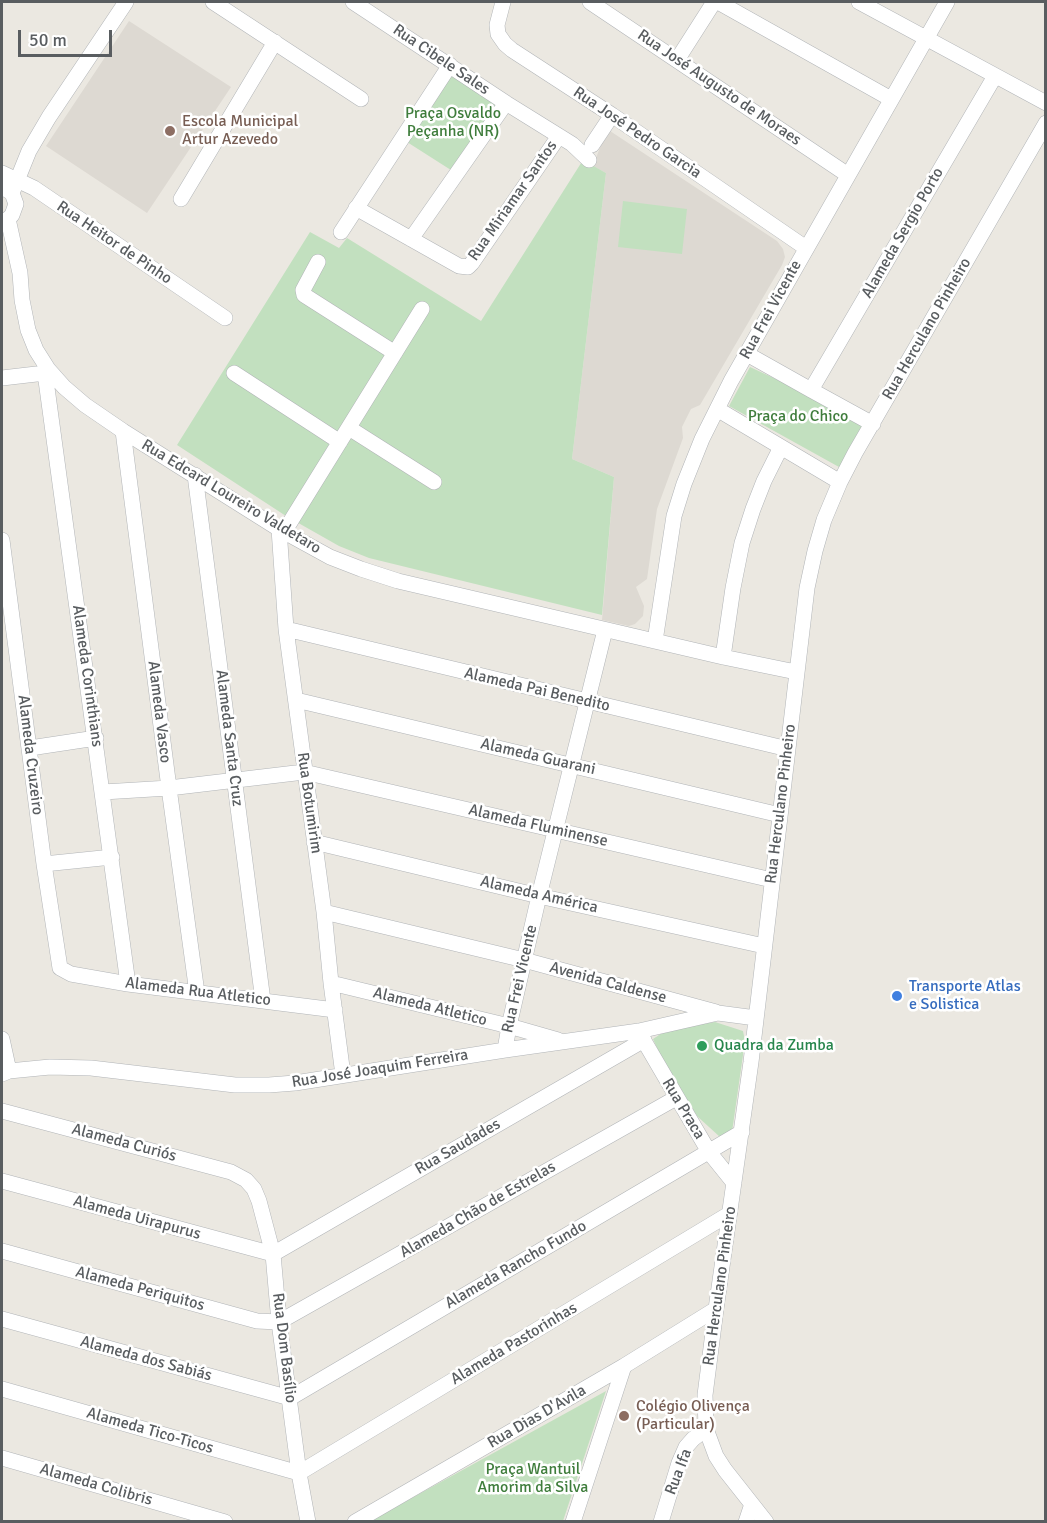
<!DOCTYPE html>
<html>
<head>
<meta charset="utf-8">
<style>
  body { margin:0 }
  #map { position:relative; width:1047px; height:1523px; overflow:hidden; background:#ebe8e1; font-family:Signika,sans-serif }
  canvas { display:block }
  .frame { position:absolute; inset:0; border:3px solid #595d60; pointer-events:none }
  .scale { position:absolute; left:18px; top:30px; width:94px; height:27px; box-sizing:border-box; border:3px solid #595d60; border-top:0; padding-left:8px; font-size:18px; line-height:21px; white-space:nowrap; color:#595d60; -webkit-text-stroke:4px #fff; paint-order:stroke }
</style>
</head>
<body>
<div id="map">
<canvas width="1047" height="1523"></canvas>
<div class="frame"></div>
<div class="scale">50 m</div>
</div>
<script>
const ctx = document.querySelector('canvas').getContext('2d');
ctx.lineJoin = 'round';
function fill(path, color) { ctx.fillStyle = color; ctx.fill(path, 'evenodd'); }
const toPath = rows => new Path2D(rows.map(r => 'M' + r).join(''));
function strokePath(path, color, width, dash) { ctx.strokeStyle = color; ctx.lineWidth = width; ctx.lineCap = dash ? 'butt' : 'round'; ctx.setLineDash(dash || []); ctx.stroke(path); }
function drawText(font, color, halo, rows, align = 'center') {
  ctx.font = font + ' Signika,sans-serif'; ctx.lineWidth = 5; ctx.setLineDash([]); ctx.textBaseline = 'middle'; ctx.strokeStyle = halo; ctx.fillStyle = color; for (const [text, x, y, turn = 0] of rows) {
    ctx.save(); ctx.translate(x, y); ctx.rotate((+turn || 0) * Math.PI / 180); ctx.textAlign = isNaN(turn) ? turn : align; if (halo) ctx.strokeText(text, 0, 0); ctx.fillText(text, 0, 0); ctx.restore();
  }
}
const education = toPath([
  [129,21,231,87,147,213,46,146],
  [607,129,777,241,783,249,785,257,782,265,700,405,691,409,682,427,683,438,657,509,647,579,636,587,644,606,643,616,635,624,629,626,602,620,614,477,572,459,606,173,593,166]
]);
const green = toPath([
  [452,75,498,105,454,172,407,142],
  [583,160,606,173,572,459,614,477,602,615,369,558,339,546,286,516,177,445,310,232,339,248,347,238,481,321],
  [623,201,687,209,682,254,618,247],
  [750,367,808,394,867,429,839,467,729,406],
  [715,1022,743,1031,745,1041,732,1132,720,1137,698,1117,673,1083,653,1039,668,1029],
  [606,1391,563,1521,370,1521]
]);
const minor = toPath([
  [213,2,361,99],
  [353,2,506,103,572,144,589,160],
  [503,2,497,25,498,34,505,44,512,50,612,115,806,248],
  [590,2,848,175],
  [718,2,891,99],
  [859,2,1046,103],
  [677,60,714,2],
  [592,145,612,115],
  [2,173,34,188,225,318],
  [2,188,7,190,12,193,16,204,12,215,8,219,2,222],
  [12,193,29,151,49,117,126,2],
  [181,199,275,42],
  [356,208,459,266,468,267,472,263,559,136],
  [8,219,20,273,22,300,28,330,36,350,48,369,64,387,85,405,123,431,279,529,330,557,361,569,398,581,723,657,796,672],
  [341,232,450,65],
  [411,239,506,103],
  [318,262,303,290,304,295,395,353],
  [747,354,811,390,873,424],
  [48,369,45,373,128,984],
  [234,373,340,442],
  [2,378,45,373],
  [811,390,995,76],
  [717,409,840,482],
  [349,428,434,482],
  [123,431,169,788,197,993],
  [195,475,263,1001],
  [279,529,286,629,324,912,331,983,343,1075],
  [284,532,422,309],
  [2,540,44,864,60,968,71,974,128,984,335,1010],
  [286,629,788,749],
  [655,641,674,516,684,484,702,439,731,381,947,2],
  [723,657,733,588,742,543,753,509,764,481,781,447],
  [296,700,780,815],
  [30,748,96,738],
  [103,792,169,788,304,772,772,880],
  [314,842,539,896,764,946],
  [44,864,112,857],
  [324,912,524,960,716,1012],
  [331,983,509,1026,558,1040],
  [640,1034,709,1152,734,1183],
  [2,1039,9,1071],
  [505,1050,509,1026,539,896,605,630],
  [2,1074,9,1071,50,1067,91,1068,235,1085,269,1085,295,1083,505,1050,639,1031,718,1013,756,1018],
  [2,1111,231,1172,246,1180,254,1189,259,1201,273,1254,279,1322,299,1473,308,1522],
  [2,1181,273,1254,644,1040],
  [2,1251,257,1321,279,1322,676,1098],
  [2,1319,290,1398,742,1132],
  [2,1389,299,1473,729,1214],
  [2,1458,225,1522],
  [355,1522,624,1366,716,1309],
  [573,1522,624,1366],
  [661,1522,679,1463,686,1447,693,1439,706,1429],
  [746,1522,752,1504],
  [766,1522,725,1470,716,1456,706,1429,705,1395,716,1309,751,1062,807,588,815,551,824,520,840,482,855,453,1046,123]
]);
const markers = [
  [170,131,6,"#8d6e63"],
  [897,996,6,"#3f7fe0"],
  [702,1046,6,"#2e9e5b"],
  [624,1416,6,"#8d6e63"]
];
const streetNames = [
  ["Rua Cibele Sales",441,60,34],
  ["Rua José Augusto de Moraes",719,88,34],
  ["Rua José Pedro Garcia",637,133,34],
  ["Rua Miriamar Santos",513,201,-55],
  ["Alameda Sergio Porto",903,233,-60],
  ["Rua Heitor de Pinho",114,243,34],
  ["Rua Frei Vicente",771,310,-61],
  ["Rua Herculano Pinheiro",927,329,-60],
  ["Rua Edcard Loureiro Valdetaro",231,497,31],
  ["Alameda Corinthians",87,676,82],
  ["Alameda Pai Benedito",537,690,13],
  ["Alameda Vasco",159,712,83],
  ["Alameda Santa Cruz",229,738,83],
  ["Alameda Cruzeiro",30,755,83],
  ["Alameda Guarani",538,757,13],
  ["Rua Botumirim",309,803,82],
  ["Rua Herculano Pinheiro",781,804,-83],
  ["Alameda Fluminense",538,826,13],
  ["Alameda América",539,895,13],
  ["Rua Frei Vicente",520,979,-77],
  ["Avenida Caldense",608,983,15],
  ["Alameda Rua Atletico",198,992,7],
  ["Alameda Atletico",430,1007,14],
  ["Rua José Joaquim Ferreira",380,1069,-9],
  ["Rua Praca",683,1109,59],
  ["Alameda Curiós",124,1143,15],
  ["Rua Saudades",458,1147,-30],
  ["Alameda Chão de Estrelas",478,1210,-30],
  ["Alameda Uirapurus",137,1218,15],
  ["Alameda Rancho Fundo",516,1265,-30],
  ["Rua Herculano Pinheiro",720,1286,-82],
  ["Alameda Periquitos",140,1289,15],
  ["Alameda Pastorinhas",514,1344,-31],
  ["Rua Dom Basílio",284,1348,83],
  ["Alameda dos Sabiás",146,1359,15],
  ["Rua Dias D'Avila",537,1417,-30],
  ["Alameda Tico-Ticos",150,1431,16],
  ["Rua Ifa",679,1472,-69],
  ["Alameda Colibris",96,1485,16]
];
const parkNames = [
  ["Praça Osvaldo",453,114],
  ["Peçanha (NR)",453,132],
  ["Praça do Chico",798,417],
  ["Praça Wantuil",533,1470],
  ["Amorim da Silva",533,1488]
];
const educationNames = [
  ["Escola Municipal",182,122],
  ["Artur Azevedo",182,140],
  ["Colégio Olivença",636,1407],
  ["(Particular)",636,1425]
];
const shopNames = [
  ["Transporte Atlas",909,987],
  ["e Solistica",909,1005]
];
const leisureNames = [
  ["Quadra da Zumba",714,1046]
];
fill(education, '#ddd9d2');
fill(green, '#c2e0bf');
strokePath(minor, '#b1b4b7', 16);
strokePath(minor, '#fff', 15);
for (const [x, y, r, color] of markers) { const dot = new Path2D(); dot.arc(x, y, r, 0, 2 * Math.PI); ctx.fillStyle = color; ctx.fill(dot); strokePath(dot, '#fff', 2); }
drawText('16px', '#595d60', '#fff', streetNames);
drawText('16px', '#3f7d3c', '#fff', parkNames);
drawText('16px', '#785e54', '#fff', educationNames, 'left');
drawText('16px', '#366cbe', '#fff', shopNames, 'left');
drawText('16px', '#27864d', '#fff', leisureNames, 'left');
</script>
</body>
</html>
